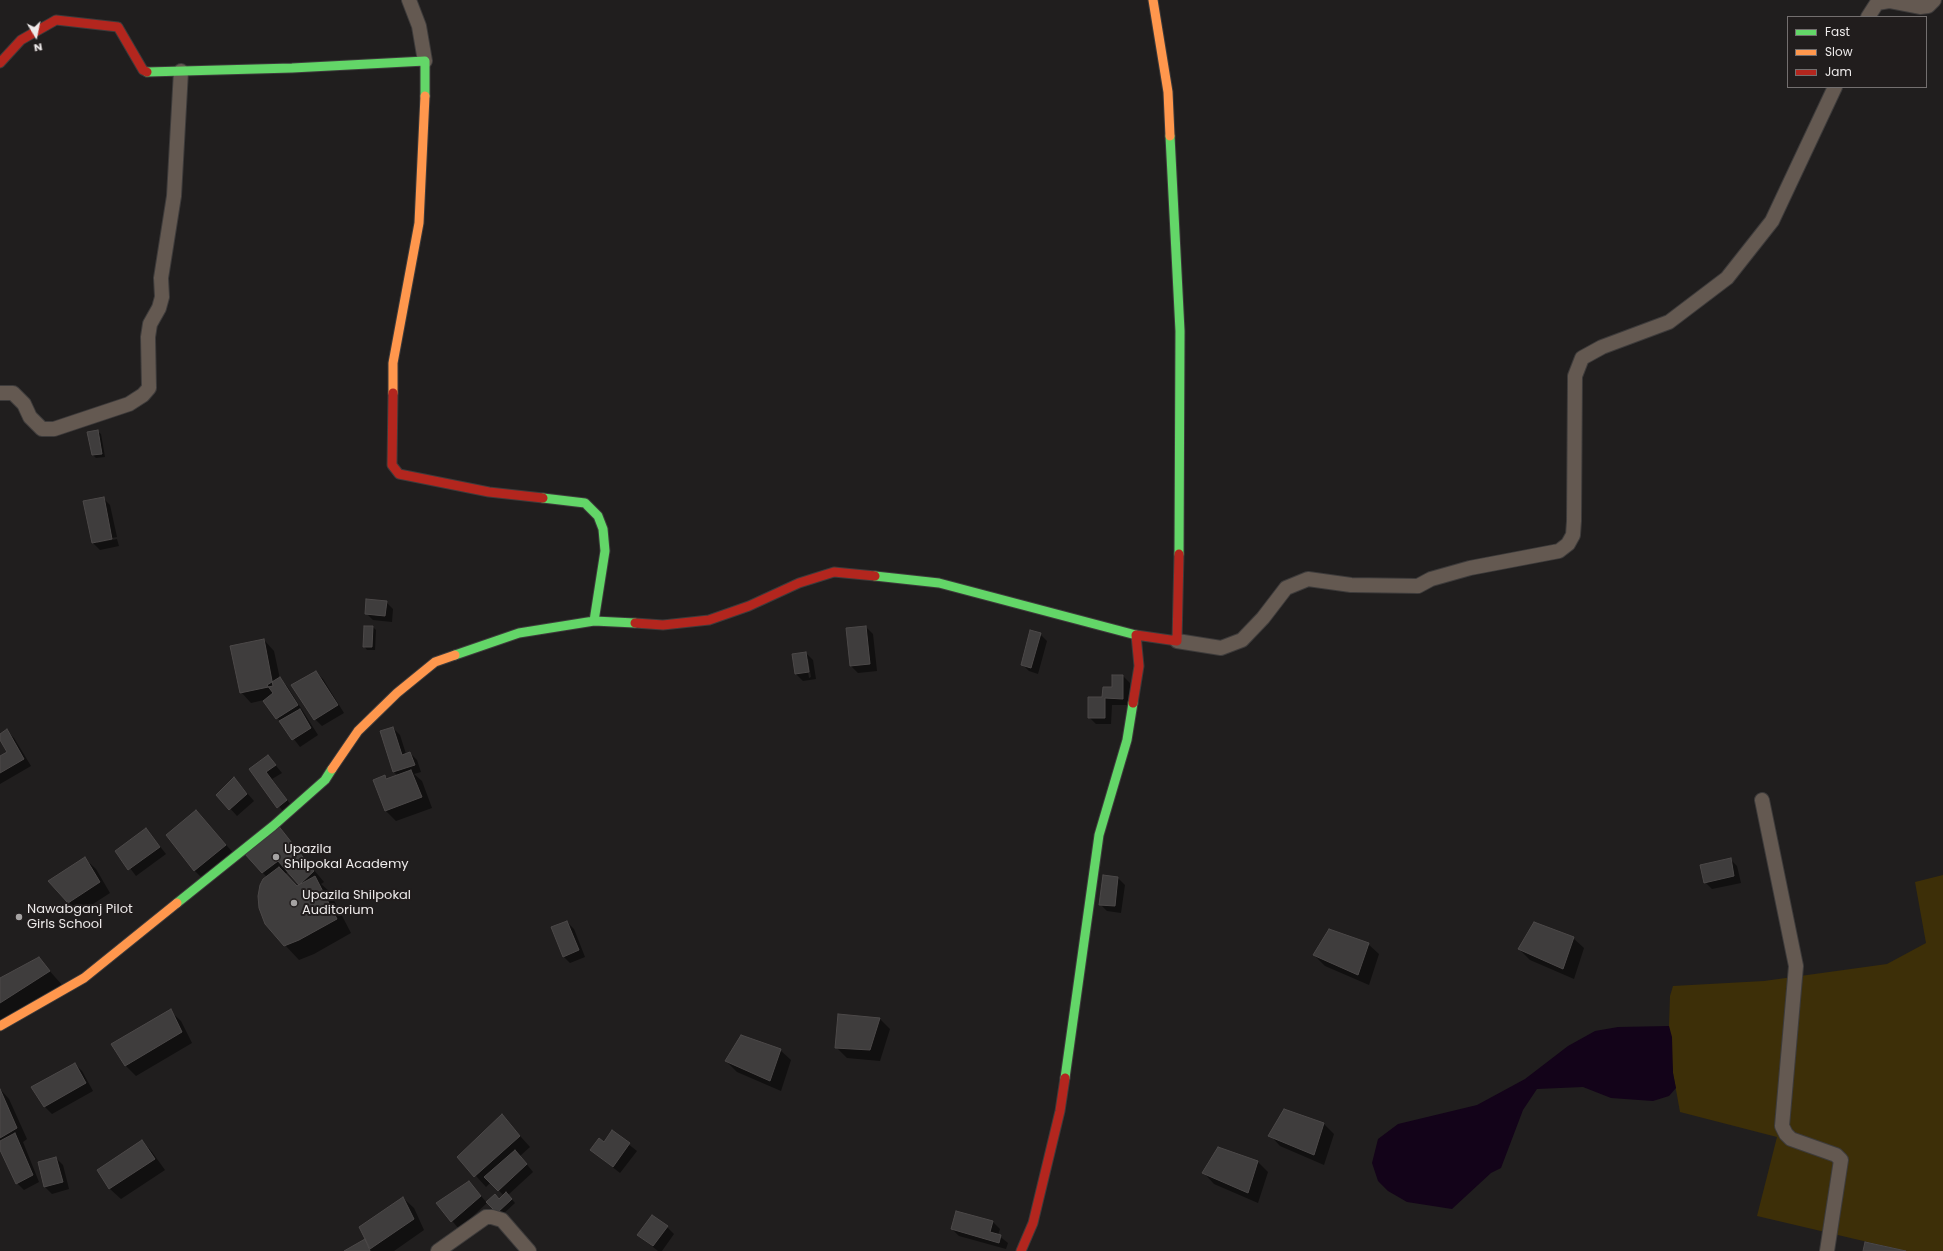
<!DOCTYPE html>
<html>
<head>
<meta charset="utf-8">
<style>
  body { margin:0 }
  #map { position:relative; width:1943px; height:1251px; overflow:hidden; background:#201e1e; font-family:Poppins,sans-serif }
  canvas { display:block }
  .legend { position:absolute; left:1787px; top:16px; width:140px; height:72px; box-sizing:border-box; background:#211d1d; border:1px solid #736f6f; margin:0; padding:5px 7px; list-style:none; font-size:12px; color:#edeaea }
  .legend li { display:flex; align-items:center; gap:8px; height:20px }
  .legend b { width:20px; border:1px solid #736f6f }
  .north { position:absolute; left:16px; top:16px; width:40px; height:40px; -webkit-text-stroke:3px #211d1d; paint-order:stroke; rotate:170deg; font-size:11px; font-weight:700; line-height:16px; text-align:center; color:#edeaea }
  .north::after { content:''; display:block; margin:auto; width:14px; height:18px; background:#edeaea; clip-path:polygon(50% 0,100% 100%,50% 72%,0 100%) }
</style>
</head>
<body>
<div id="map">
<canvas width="1943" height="1251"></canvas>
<ul class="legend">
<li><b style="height:5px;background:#63d668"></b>Fast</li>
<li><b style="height:5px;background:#ff974d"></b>Slow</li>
<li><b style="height:5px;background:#b3261e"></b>Jam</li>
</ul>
<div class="north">N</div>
</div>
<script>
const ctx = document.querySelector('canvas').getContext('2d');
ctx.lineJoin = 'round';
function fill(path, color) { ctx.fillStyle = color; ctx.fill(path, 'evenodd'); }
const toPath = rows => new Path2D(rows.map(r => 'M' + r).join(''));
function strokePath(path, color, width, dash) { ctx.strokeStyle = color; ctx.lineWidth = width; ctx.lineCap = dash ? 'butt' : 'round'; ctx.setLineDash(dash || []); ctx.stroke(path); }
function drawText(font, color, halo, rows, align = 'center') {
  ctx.font = font + ' Poppins,sans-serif'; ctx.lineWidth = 4; ctx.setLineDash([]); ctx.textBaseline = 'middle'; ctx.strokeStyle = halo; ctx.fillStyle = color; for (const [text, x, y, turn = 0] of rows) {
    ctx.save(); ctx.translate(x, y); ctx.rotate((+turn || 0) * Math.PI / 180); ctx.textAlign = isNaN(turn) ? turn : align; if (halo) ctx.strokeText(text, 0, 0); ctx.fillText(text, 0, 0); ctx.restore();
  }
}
const green = toPath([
  [1943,875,1943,1251,1906,1251,1757,1216,1777,1137,1680,1112,1673,1073,1669,1026,1670,996,1673,986,1764,981,1887,964,1926,943,1915,882]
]);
const water = toPath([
  [1669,1026,1672,1037,1673,1073,1676,1088,1669,1096,1653,1101,1611,1098,1583,1087,1537,1089,1523,1110,1501,1168,1491,1173,1452,1209,1407,1202,1388,1191,1378,1181,1372,1163,1378,1139,1398,1124,1477,1105,1525,1079,1568,1046,1595,1031,1618,1027]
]);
const shadow = toPath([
  [97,431,101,434,105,457,96,458,93,455],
  [103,498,110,505,117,537,97,541,97,543,117,539,119,546,100,550,93,543,84,502],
  [386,602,393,609,392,622,373,620,366,613],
  [373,627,376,630,375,650,367,650,364,646],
  [866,627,873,634,877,671,858,673,851,666],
  [1040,634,1047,641,1038,674,1029,671,1022,664],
  [264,640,274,651,280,679,287,686,318,735,300,747,264,700,251,703,241,692],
  [806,653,813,660,816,679,803,681,796,674,793,655],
  [806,659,808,659,811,677,809,678],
  [316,672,323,679,344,713,322,726,315,719],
  [1123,676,1130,683,1130,705,1112,705,1111,724,1096,724,1089,717],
  [393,728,400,735,406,754,410,753,417,760,421,772,414,774,422,781,432,808,396,821,386,811,385,776,388,779,398,776,393,771],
  [7,731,14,738,31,766,0,784,0,757,8,752,0,738,0,735],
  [268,756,282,773,272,779,293,808,285,814,250,769],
  [234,778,254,801,237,816,218,795],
  [196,811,236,856,205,881,194,870],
  [277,826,324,882,321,884,329,891,351,933,314,954,299,960,285,945,267,877,262,872],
  [288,872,300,885,298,887,285,874],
  [146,829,166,854,136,876,117,851],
  [85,859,96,869,110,893,79,913,68,902],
  [1730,859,1737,866,1741,883,1712,889,1705,882],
  [1118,878,1125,885,1121,913,1107,911,1100,904],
  [567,922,574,929,585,957,570,963,563,956],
  [1573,938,1584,948,1574,979,1530,960,1519,949],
  [1368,944,1379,954,1369,985,1325,966,1314,955],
  [39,959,63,986,0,1026,0,979],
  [170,1011,181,1021,192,1043,136,1076,125,1065],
  [839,1016,880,1019,890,1029,880,1061,847,1058,836,1047],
  [780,1050,791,1060,781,1091,737,1072,726,1061],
  [75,1064,82,1071,93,1091,52,1114,45,1107,33,1088],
  [0,1089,9,1099,27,1139,23,1142,39,1182,24,1190,17,1183,0,1148],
  [502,1116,530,1147,520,1156,533,1172,508,1195,515,1203,501,1216,488,1202,459,1229,437,1203,476,1190,487,1203,495,1196,499,1200,504,1196,491,1182,486,1187,459,1157],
  [1324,1124,1334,1134,1324,1165,1280,1146,1270,1135],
  [613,1132,637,1151,620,1173,591,1150,604,1143],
  [142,1141,152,1152,165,1170,121,1199,110,1189,98,1171],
  [56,1158,63,1165,69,1189,52,1194,45,1187],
  [1258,1162,1268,1172,1258,1203,1214,1184,1204,1173],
  [403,1198,414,1208,424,1230,394,1251,346,1251,366,1240],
  [957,1212,993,1222,1000,1229,998,1235,1008,1243,1006,1249,959,1236,952,1229],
  [667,1227,674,1234,662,1251,658,1251,638,1235]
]);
const building = toPath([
  [98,430,102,454,92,455,87,432,98,430],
  [104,497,112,539,92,543,83,501,104,497],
  [366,599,387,601,385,616,365,614,366,599],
  [364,626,373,626,372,647,363,647,364,626],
  [866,626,870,664,850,666,846,628,866,626],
  [1030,630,1041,633,1031,668,1021,665,1030,630],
  [264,639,273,686,240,693,230,646,264,639],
  [806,652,809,672,795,674,792,654,806,652],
  [316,671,338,705,314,720,291,685,316,671],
  [1112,675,1123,675,1123,699,1105,698,1105,718,1088,718,1088,697,1102,697,1103,687,1112,687,1112,675],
  [280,677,298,705,276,719,263,701,273,693,267,685,280,677],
  [300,709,311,728,292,740,279,721,300,709],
  [393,727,402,755,410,752,415,765,393,772,380,731,393,727],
  [7,729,24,759,0,773,0,756,7,752,0,740,0,734,7,729],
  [268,755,276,765,266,772,287,800,277,808,249,769,268,755],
  [411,770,422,797,385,811,373,780,385,775,386,779,411,770],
  [234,777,247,794,229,810,216,795,234,777],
  [196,810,226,845,194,871,166,835,196,810],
  [277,824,314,871,299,885,278,861,262,873,244,853,277,824],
  [146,828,160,847,128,870,115,851,146,828],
  [85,857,100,882,68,903,48,881,85,857],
  [1731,858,1734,876,1704,883,1700,865,1731,858],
  [279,867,297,886,315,876,337,919,299,940,284,946,265,924,259,908,258,896,260,885,263,879,279,867],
  [1103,875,1118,877,1115,906,1099,905,1103,875],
  [567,921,579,950,563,957,551,927,567,921],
  [1534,922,1574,937,1563,969,1518,949,1534,922],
  [1329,929,1369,943,1358,975,1313,955,1329,929],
  [39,957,50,971,0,1003,0,978,39,957],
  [171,1009,182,1032,125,1066,111,1044,171,1009],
  [838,1014,880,1018,870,1050,835,1048,838,1014],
  [741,1035,781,1049,770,1081,725,1061,741,1035],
  [75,1063,86,1083,44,1107,31,1087,75,1063],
  [0,1089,17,1128,0,1138,0,1089],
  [1284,1109,1324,1123,1314,1155,1268,1136,1284,1109],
  [502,1114,520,1136,474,1177,457,1157,502,1114],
  [612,1130,630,1143,613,1167,590,1150,599,1138,604,1142,612,1130],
  [15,1133,33,1175,16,1184,0,1150,0,1141,15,1133],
  [142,1140,155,1159,109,1189,97,1170,142,1140],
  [1218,1147,1258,1161,1248,1193,1202,1173,1218,1147],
  [515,1150,527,1164,498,1191,484,1177,515,1150],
  [56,1157,63,1182,44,1187,38,1162,56,1157],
  [469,1181,481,1196,451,1222,436,1203,469,1181],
  [506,1192,512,1199,497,1213,486,1202,495,1194,499,1199,506,1192],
  [403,1197,414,1219,370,1249,359,1227,403,1197],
  [956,1211,993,1221,990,1232,1001,1235,999,1243,951,1229,956,1211],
  [652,1215,668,1226,653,1246,637,1235,652,1215],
  [365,1239,370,1251,344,1251,365,1239],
  [1865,1242,1906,1251,1863,1251,1865,1242]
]);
const street = toPath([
  [409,0,419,26,425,61],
  [1868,17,1877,3,1889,1,1920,7,1928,6,1934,0],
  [0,393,13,393,24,404,30,417,42,429,54,429,129,404,143,395,149,388,148,337,150,324,159,308,162,297,161,278,174,196,181,71],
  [1177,641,1221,648,1242,640,1263,618,1286,588,1308,579,1351,585,1418,586,1431,579,1470,568,1559,551,1568,544,1573,535,1574,521,1575,376,1582,358,1602,347,1669,322,1727,278,1772,221,1835,87],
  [1762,800,1796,966,1782,1126,1786,1134,1791,1139,1836,1155,1841,1160,1827,1251],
  [438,1251,486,1217,492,1217,502,1220,529,1251]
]);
const fast = toPath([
  [147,72,292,68,425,61,425,96],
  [1170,136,1180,331,1179,554],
  [543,498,585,503,598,516,603,529,605,551,594,621],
  [875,576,939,583,1136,635],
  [455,655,519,633,594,621,635,623],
  [177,903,273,826,325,780,332,769],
  [1065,1078,1099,835,1127,740,1133,703]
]);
const slow = toPath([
  [1153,0,1168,92,1170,136],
  [393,393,393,363,419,223,425,96],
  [332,769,358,731,397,693,435,662,455,655],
  [0,1026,84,978,177,903]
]);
const jam = toPath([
  [0,63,21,40,56,20,118,27,143,70,147,72],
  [393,393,392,465,399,474,489,492,543,498],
  [635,623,663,625,709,620,749,606,799,583,834,572,875,576],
  [1133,703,1139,666,1136,635,1177,641,1179,554],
  [1021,1251,1033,1223,1060,1111,1065,1078]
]);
const markers = [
  [276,857,4,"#a5a3a3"],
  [294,903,4,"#a5a3a3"],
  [19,917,4,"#a5a3a3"]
];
const poiNames = [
  ["Upazila",284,850],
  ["Shilpokal Academy",284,865],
  ["Upazila Shilpokal",302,896],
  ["Auditorium",302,911],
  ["Nawabganj Pilot",27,910],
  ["Girls School",27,925]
];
fill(green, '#3d2f08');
fill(water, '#130319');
fill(shadow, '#0007');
fill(building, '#3f3d3d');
strokePath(building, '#4c4949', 1);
strokePath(street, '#3d3b3b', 16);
strokePath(fast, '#3d3b3b', 11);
strokePath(slow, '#3d3b3b', 11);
strokePath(jam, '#3d3b3b', 11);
strokePath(street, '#645951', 14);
strokePath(fast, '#63d668', 9);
strokePath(slow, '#ff974d', 9);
strokePath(jam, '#b3261e', 9);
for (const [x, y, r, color] of markers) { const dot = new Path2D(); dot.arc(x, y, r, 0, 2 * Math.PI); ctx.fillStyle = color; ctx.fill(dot); strokePath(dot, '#211d1d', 1.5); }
drawText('13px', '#edeaea', '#211d1d', poiNames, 'left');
</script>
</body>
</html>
